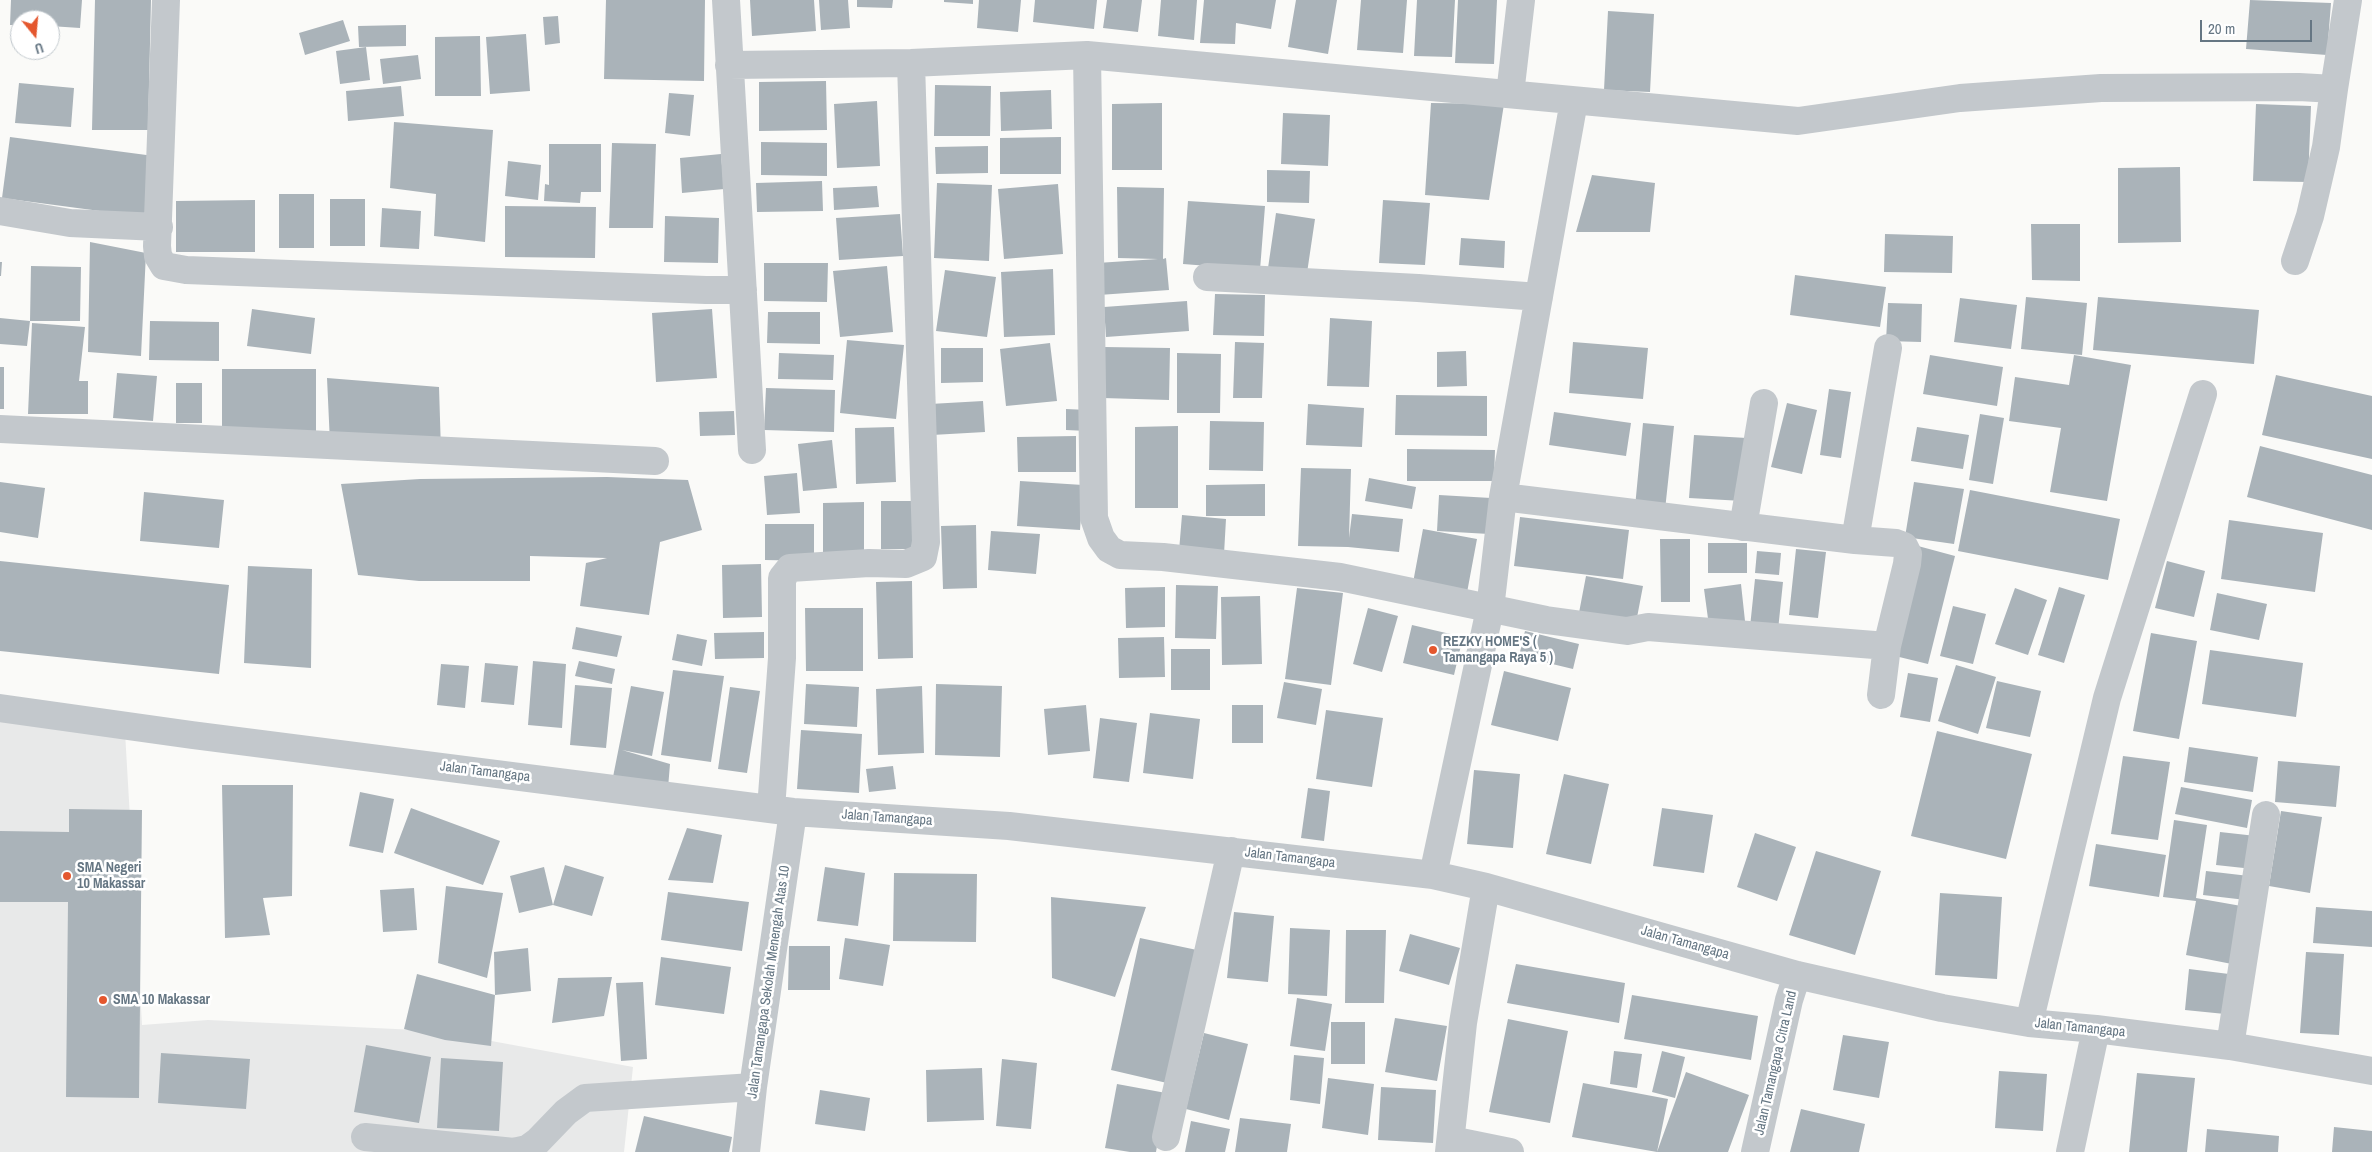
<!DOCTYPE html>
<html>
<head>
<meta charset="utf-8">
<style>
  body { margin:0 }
  #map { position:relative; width:2372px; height:1152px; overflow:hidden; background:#fafaf8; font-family:"Archivo Narrow",sans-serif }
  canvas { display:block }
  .north { position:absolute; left:10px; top:10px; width:50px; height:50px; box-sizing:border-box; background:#fff; border:1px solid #c1c8cd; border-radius:50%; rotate:163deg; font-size:14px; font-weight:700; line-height:20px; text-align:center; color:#657683 }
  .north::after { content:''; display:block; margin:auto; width:18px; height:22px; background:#e4572e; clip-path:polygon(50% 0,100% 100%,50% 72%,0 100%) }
  .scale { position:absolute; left:2200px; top:20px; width:112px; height:22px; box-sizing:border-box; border:2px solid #657683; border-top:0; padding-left:6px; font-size:15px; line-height:18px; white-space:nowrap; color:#657683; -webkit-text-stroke:4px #fff; paint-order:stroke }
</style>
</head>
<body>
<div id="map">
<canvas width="2372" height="1152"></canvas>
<div class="north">U</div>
<div class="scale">20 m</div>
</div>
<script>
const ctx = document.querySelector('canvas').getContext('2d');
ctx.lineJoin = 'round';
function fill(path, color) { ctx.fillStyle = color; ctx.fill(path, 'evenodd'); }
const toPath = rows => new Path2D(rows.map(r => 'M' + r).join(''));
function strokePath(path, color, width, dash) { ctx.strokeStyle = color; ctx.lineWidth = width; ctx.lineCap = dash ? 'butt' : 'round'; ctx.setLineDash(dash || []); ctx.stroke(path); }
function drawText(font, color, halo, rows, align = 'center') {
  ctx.font = font + ' "Archivo Narrow",sans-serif'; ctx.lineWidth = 5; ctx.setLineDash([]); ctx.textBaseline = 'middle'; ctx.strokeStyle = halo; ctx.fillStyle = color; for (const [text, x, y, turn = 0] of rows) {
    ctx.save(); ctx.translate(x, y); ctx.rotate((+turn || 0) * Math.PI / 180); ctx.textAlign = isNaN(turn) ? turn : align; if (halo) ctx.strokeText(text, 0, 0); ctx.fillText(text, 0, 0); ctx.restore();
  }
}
const built = toPath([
  [0,716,125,732,142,1025,208,1020,437,1031,633,1067,624,1152,0,1152]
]);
const building = toPath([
  [11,0,82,0,80,28,50,26,50,20,20,20,20,25,10,25],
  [95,0,151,0,148,130,92,130],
  [606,0,705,0,704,81,604,79],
  [750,0,814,0,816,31,752,36],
  [819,0,848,0,850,28,821,30],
  [857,0,893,0,892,8,857,7],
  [944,0,973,0,973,4,944,2],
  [979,0,1021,0,1018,32,977,28],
  [1035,0,1097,0,1094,29,1033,22],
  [1107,0,1142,0,1138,32,1103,28],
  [1161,0,1197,0,1194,40,1158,36],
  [1204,0,1276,0,1271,29,1236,23,1235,44,1200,43],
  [1296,0,1337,0,1328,54,1288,47],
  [1361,0,1407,0,1403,53,1357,50],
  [1417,0,1455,0,1452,57,1414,56],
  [1458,0,1497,0,1494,64,1455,63],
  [2250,0,2331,3,2327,55,2246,49],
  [1608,11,1654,14,1650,92,1604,90],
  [558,16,560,43,545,45,543,17],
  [343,20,350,41,305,55,299,33],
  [406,25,406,46,359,47,358,26],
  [526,34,530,91,490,94,486,37],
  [480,36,481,96,435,96,435,37],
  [366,47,370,80,340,84,336,51],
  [418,55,421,79,383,84,380,59],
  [826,81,827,130,759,131,759,82],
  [19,83,74,88,71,127,15,123],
  [935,85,991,86,990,136,934,136],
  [401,86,404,116,348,121,346,91],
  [1051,90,1052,129,1001,131,1000,92],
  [669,93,694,95,690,136,665,133],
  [877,101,880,166,837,168,834,104],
  [1162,103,1162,170,1112,170,1112,104],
  [1431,103,1504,104,1489,200,1425,195],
  [2256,104,2311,106,2308,182,2253,181],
  [1283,113,1330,115,1328,166,1281,164],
  [394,122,493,130,485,242,434,236,436,194,390,188],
  [10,137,154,156,145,217,2,198],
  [1061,137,1061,174,1000,174,1000,138],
  [761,142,827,143,827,176,761,175],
  [612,143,656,144,653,228,609,228],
  [549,144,601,144,601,192,581,192,580,203,544,201,545,184,549,185],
  [988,146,988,173,936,174,935,147],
  [721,154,724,189,682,193,680,158],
  [508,161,541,165,538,200,505,196],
  [2180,167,2181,242,2118,243,2118,168],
  [1267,170,1310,171,1309,203,1267,202],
  [1592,175,1655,183,1650,232,1576,232],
  [822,181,823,211,757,212,756,183],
  [937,183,992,185,989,261,934,258],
  [1058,184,1063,254,1004,259,998,189],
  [877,186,879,207,834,210,833,188],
  [1117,187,1164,188,1163,259,1166,258,1169,290,1099,295,1097,263,1158,259,1118,258],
  [279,194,314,194,314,248,279,248],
  [330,199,365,199,365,246,330,246],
  [255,200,255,252,176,252,176,201],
  [1383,200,1430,203,1425,265,1379,263],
  [1188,201,1265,206,1260,270,1183,264],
  [505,206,596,207,595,258,505,257],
  [382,208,421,211,419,249,380,247],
  [1276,213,1315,219,1307,273,1268,268],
  [900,214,903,256,839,260,836,218],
  [665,216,719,218,718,263,664,262],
  [2031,224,2080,224,2080,281,2032,280],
  [1885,234,1953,236,1952,273,1884,272],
  [1461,238,1505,241,1504,268,1459,265],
  [90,242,146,253,141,356,88,352],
  [0,262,2,262,1,276,0,276],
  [764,263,828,263,827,302,764,301],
  [31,266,81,267,80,321,30,321],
  [887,266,893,332,840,337,833,271],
  [1053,269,1055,335,1004,337,1001,272],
  [945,270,996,277,987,337,936,331],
  [1795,275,1886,287,1880,327,1790,315],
  [1215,294,1265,295,1264,336,1213,335],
  [2026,297,2087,303,2082,355,2021,349],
  [2098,297,2259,310,2254,364,2093,350],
  [1960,298,2017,305,2011,349,1954,342],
  [1187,301,1189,331,1106,337,1104,307],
  [1888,303,1922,304,1921,342,1886,341],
  [252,309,315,318,311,354,247,346],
  [712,309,717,378,656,382,652,313],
  [768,312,820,312,820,344,767,343],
  [0,318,30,321,27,346,0,344],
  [1330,318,1372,321,1369,387,1327,386],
  [150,321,219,322,219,361,149,360],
  [32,323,85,327,79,381,88,381,88,414,28,414],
  [847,340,904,345,896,419,840,413],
  [1235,342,1264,343,1262,398,1233,398],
  [1573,342,1648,348,1643,399,1569,393],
  [1050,343,1057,401,1006,406,1000,349],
  [1104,347,1170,348,1169,400,1103,398],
  [941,348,983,348,983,382,941,383],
  [1466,351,1467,386,1437,387,1437,352],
  [779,353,834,355,833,380,778,379],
  [1177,353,1221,354,1220,413,1177,413],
  [1930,355,2003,367,1997,406,1923,394],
  [2074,355,2131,365,2107,501,2050,492,2061,428,2009,421,2015,377,2069,385],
  [0,367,4,367,4,409,0,409],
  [222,369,316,369,316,436,222,435],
  [117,373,157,376,153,421,113,418],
  [2276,375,2372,396,2372,459,2262,435],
  [327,378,439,387,441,451,330,443],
  [176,383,202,383,202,423,176,423],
  [766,388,835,390,834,432,764,430],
  [1829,389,1851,392,1841,458,1820,455],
  [1396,395,1487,396,1487,436,1395,435],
  [983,401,985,432,932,435,930,404],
  [1787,403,1817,410,1802,474,1771,467],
  [1308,404,1364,408,1362,447,1306,445],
  [1066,409,1088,410,1087,431,1066,430],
  [734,411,735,435,700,436,699,412],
  [1554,412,1631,423,1626,456,1549,445],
  [1980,414,2004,418,1993,484,1969,480],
  [1210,421,1264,422,1263,471,1209,470],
  [1643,423,1674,426,1665,510,1635,507],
  [1178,426,1178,508,1135,508,1135,427],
  [894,427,896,482,856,484,855,428],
  [1917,427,1969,435,1963,469,1911,461],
  [1694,435,1747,438,1743,501,1689,498],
  [1076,436,1076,472,1018,472,1017,437],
  [832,440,837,488,803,491,798,444],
  [2260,446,2372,475,2372,530,2247,497],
  [1407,449,1495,450,1494,481,1407,481],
  [1301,468,1351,469,1349,538,1352,514,1403,519,1399,552,1348,547,1298,546],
  [797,473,800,513,767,515,764,476],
  [607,477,688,480,702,530,660,542,649,615,580,606,586,563,607,558,530,556,530,581,419,581,358,575,341,484,420,479],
  [1369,478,1416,487,1412,509,1365,501],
  [1020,481,1083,485,1080,530,1017,526],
  [0,482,45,488,38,538,0,532],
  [1914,482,1964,489,1954,544,1905,537],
  [1265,484,1265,516,1206,516,1206,485],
  [1970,490,2120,519,2108,580,1958,551],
  [144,492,224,500,219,548,140,541],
  [1439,495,1491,498,1489,534,1437,531],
  [881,501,917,501,917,549,881,549],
  [864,502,864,557,823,557,823,503],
  [1182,515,1226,519,1224,554,1179,551],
  [1520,517,1629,530,1623,579,1514,566],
  [2229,520,2323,533,2315,592,2221,579],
  [765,524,814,524,814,561,765,560],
  [976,525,977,588,943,589,941,526],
  [1423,529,1477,539,1466,598,1412,588],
  [991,531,1040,534,1036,574,988,570],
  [1660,539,1690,539,1690,602,1661,602],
  [1708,543,1747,543,1747,573,1708,573],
  [1918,546,1955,556,1928,664,1891,655],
  [1796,549,1826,552,1818,618,1789,615],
  [1757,551,1781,553,1779,575,1755,573],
  [0,561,229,585,219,674,0,651],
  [2167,561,2205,571,2194,617,2155,608],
  [761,564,762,617,723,618,722,565],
  [248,566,312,569,311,668,244,663],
  [1586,576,1643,586,1635,628,1578,618],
  [1755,579,1783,582,1778,630,1750,627],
  [912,581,913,658,878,659,876,582],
  [1741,584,1745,621,1709,626,1704,589],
  [1176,585,1218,586,1216,639,1175,638],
  [1165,587,1165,627,1126,628,1125,588],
  [2059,587,2085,595,2064,663,2038,655],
  [1297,588,1343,593,1331,685,1285,679],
  [2015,588,2047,600,2028,655,1995,644],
  [2217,593,2267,604,2259,640,2210,630],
  [1260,596,1262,664,1222,665,1221,597],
  [1953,606,1986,614,1973,664,1940,656],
  [805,608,863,608,863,671,806,671],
  [1368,608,1398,616,1382,672,1353,664],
  [1412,625,1463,637,1454,675,1403,663],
  [576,627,622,636,617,657,572,649],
  [1525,631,1579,644,1573,669,1519,656],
  [764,632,764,658,715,659,714,633],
  [2151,633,2197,641,2179,739,2133,731],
  [677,634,707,640,702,666,672,660],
  [1164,637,1165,677,1119,678,1118,638],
  [1171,649,1210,649,1210,690,1171,690],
  [2210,650,2303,663,2296,717,2202,704],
  [533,661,566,664,562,728,528,725],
  [579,661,615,669,612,684,575,676],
  [485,663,518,666,514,705,481,702],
  [441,664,469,666,465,708,437,705],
  [1956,665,1996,677,1978,734,1938,721],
  [673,670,724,676,711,762,661,755],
  [1504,671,1571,688,1558,741,1491,725],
  [1908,673,1938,678,1930,722,1900,717],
  [1997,681,2041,691,2030,737,1986,728],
  [1284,682,1322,689,1316,725,1277,718],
  [806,684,859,687,857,727,804,724],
  [936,684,1002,686,1000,757,935,755],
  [575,685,612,688,606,748,570,745],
  [631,686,664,692,652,756,622,750,670,764,668,788,613,777],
  [922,686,924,753,878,755,876,689],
  [730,687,760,691,747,773,718,769],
  [1086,705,1090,751,1048,755,1044,709],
  [1232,705,1263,705,1263,743,1232,743],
  [1326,710,1383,718,1372,787,1316,779],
  [1150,713,1200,719,1193,779,1143,773],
  [1100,718,1137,723,1129,782,1093,778],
  [801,730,862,734,859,793,797,789],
  [1937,731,2032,754,2006,859,1911,836],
  [2189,747,2258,757,2253,792,2184,782],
  [2123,756,2170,762,2158,840,2111,834],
  [2278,761,2340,766,2336,807,2275,802],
  [893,766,896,789,869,792,866,769],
  [1474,770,1520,774,1513,848,1467,844],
  [1564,774,1609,784,1591,864,1546,854],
  [222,785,293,785,292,896,263,898,270,935,225,938],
  [2181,787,2252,800,2247,828,2175,814],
  [1308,788,1330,791,1324,841,1301,838],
  [360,792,394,799,383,853,349,846],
  [411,808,500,841,483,885,394,853],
  [1662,808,1713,815,1704,873,1653,866],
  [69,809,142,810,139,1098,66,1097,68,902,0,902,0,831,69,832],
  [2281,811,2322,817,2310,893,2269,886],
  [2174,820,2207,825,2196,898,2247,907,2237,965,2186,955,2196,901,2163,897],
  [687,828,722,835,713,883,668,880],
  [2220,832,2256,836,2253,869,2216,865],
  [1755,833,1796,847,1777,901,1737,887],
  [2096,844,2166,855,2159,897,2089,886],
  [1816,851,1881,871,1855,955,1789,935],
  [565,865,604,877,592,916,553,905],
  [544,867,553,905,519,913,510,876],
  [825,867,865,873,858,926,817,921],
  [2206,871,2249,876,2246,900,2203,895],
  [894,873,977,874,976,942,893,941],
  [446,886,503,893,487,978,438,963],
  [414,888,417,930,383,932,380,890],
  [668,892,749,902,742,951,661,940],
  [1940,893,2002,897,1997,979,1935,975],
  [1051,897,1146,907,1115,997,1052,978],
  [2316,907,2372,911,2372,947,2313,943],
  [1234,912,1274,916,1268,982,1227,978],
  [1290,928,1330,930,1327,996,1288,994],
  [1346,930,1386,930,1384,1003,1345,1003],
  [1410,934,1460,948,1449,985,1399,971],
  [845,938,890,945,883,986,839,979],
  [1140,938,1197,950,1167,1083,1111,1070],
  [789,946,830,946,830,990,788,990],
  [528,948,531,991,495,995,491,1046,445,1040,404,1029,417,974,495,995,494,952],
  [2306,952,2344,954,2339,1035,2300,1033],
  [661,957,731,967,724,1014,655,1005],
  [1516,964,1625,983,1619,1023,1507,1003],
  [2189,969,2229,974,2225,1014,2185,1010],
  [612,977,604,1016,552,1023,558,978],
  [643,982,647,1059,621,1061,616,983],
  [1632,995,1758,1016,1751,1060,1624,1039],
  [1297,998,1332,1004,1325,1051,1290,1046],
  [1395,1018,1447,1026,1437,1081,1385,1072],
  [1508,1019,1568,1031,1550,1123,1489,1112],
  [1331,1022,1365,1022,1365,1064,1331,1064],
  [1204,1033,1248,1044,1229,1120,1186,1109],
  [1843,1035,1889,1042,1879,1098,1833,1090],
  [366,1045,431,1057,419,1123,354,1112],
  [1614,1051,1642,1054,1637,1088,1610,1084],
  [1662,1051,1685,1057,1675,1098,1652,1092],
  [161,1053,250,1059,246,1109,158,1103],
  [1294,1055,1324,1058,1320,1104,1290,1100],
  [441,1058,503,1062,499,1131,437,1128],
  [1002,1059,1037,1063,1031,1129,996,1126],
  [982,1068,984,1120,927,1122,926,1070],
  [1999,1071,2047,1074,2043,1131,1995,1128],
  [1686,1072,1749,1095,1728,1152,1657,1152],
  [2137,1073,2195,1078,2187,1152,2129,1152],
  [1328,1078,1374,1084,1368,1135,1322,1128],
  [1583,1083,1668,1099,1657,1152,1572,1137],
  [1117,1084,1166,1093,1156,1152,1130,1152,1105,1148],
  [1381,1087,1436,1090,1433,1143,1378,1140],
  [820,1090,870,1098,865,1131,815,1124],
  [1801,1109,1865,1124,1859,1152,1790,1152],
  [644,1116,732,1137,729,1152,635,1152],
  [1240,1118,1291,1124,1287,1152,1235,1152],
  [1191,1121,1230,1129,1225,1152,1185,1152],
  [2334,1127,2372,1131,2372,1152,2332,1152],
  [2207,1129,2279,1136,2278,1152,2205,1152]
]);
const street = toPath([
  [166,0,157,246,158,256,164,266,186,270,706,290,743,290],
  [726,0,752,450],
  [1087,55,1094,518,1101,538,1109,549,1120,555,1163,557,1340,577,1546,620,1627,631,1648,627,1887,646],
  [729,65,911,63,1087,55,1798,121,1960,98,2101,88,2299,87,2334,89,2348,0],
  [1510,94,1521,0],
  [0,211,70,223,159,227],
  [2295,261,2310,216,2326,147,2334,89],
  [1207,277,1418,288,1539,297],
  [0,429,655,461],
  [1503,497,1855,540,1896,543,1904,546,1908,554,1907,564,1887,646,1881,695],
  [1743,527,1764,403],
  [1855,540,1888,348],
  [0,708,192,735,793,812,1009,826,1433,875,1486,887,1797,975,1942,1008,2029,1023,2096,1029,2230,1046,2372,1071],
  [771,809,782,658,782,578,790,568,869,563,906,564,923,557,926,542,911,63],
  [1433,875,1490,609,1503,497,1574,101],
  [2029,1023,2107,698,2203,394],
  [2230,1046,2266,815],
  [365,1137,514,1152,527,1149,538,1141,566,1112,585,1098,753,1087],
  [1166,1137,1231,851],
  [1451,1140,1510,1152],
  [746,1152,753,1087,793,812],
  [1449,1152,1463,1023,1486,887],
  [1755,1152,1789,1000,1797,975],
  [2070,1152,2096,1029]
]);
const markers = [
  [1433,650,5,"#e4572e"],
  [67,876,5,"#e4572e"],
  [103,1000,5,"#e4572e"]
];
const poiNames = [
  ["REZKY HOME'S (",1443,642],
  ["Tamangapa Raya 5 )",1443,658],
  ["SMA Negeri",77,868],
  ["10 Makassar",77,884],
  ["SMA 10 Makassar",113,1000]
];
const streetNames = [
  ["Jalan Tamangapa",485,772,7],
  ["Jalan Tamangapa",887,818,4],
  ["Jalan Tamangapa",1290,858,7],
  ["Jalan Tamangapa",1685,943,16],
  ["Jalan Tamangapa Sekolah Menengah Atas 10",769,982,-82],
  ["Jalan Tamangapa",2080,1028,6],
  ["Jalan Tamangapa Citra Land",1776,1063,-77]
];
fill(built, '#e8e9e9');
fill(building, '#aab3b9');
strokePath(street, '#c3c8cc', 28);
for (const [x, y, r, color] of markers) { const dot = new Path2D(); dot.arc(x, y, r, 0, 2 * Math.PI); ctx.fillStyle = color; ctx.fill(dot); strokePath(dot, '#fff', 2); }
drawText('bold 14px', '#657683', '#fff', poiNames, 'left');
drawText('14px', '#657683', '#fff', streetNames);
</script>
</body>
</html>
